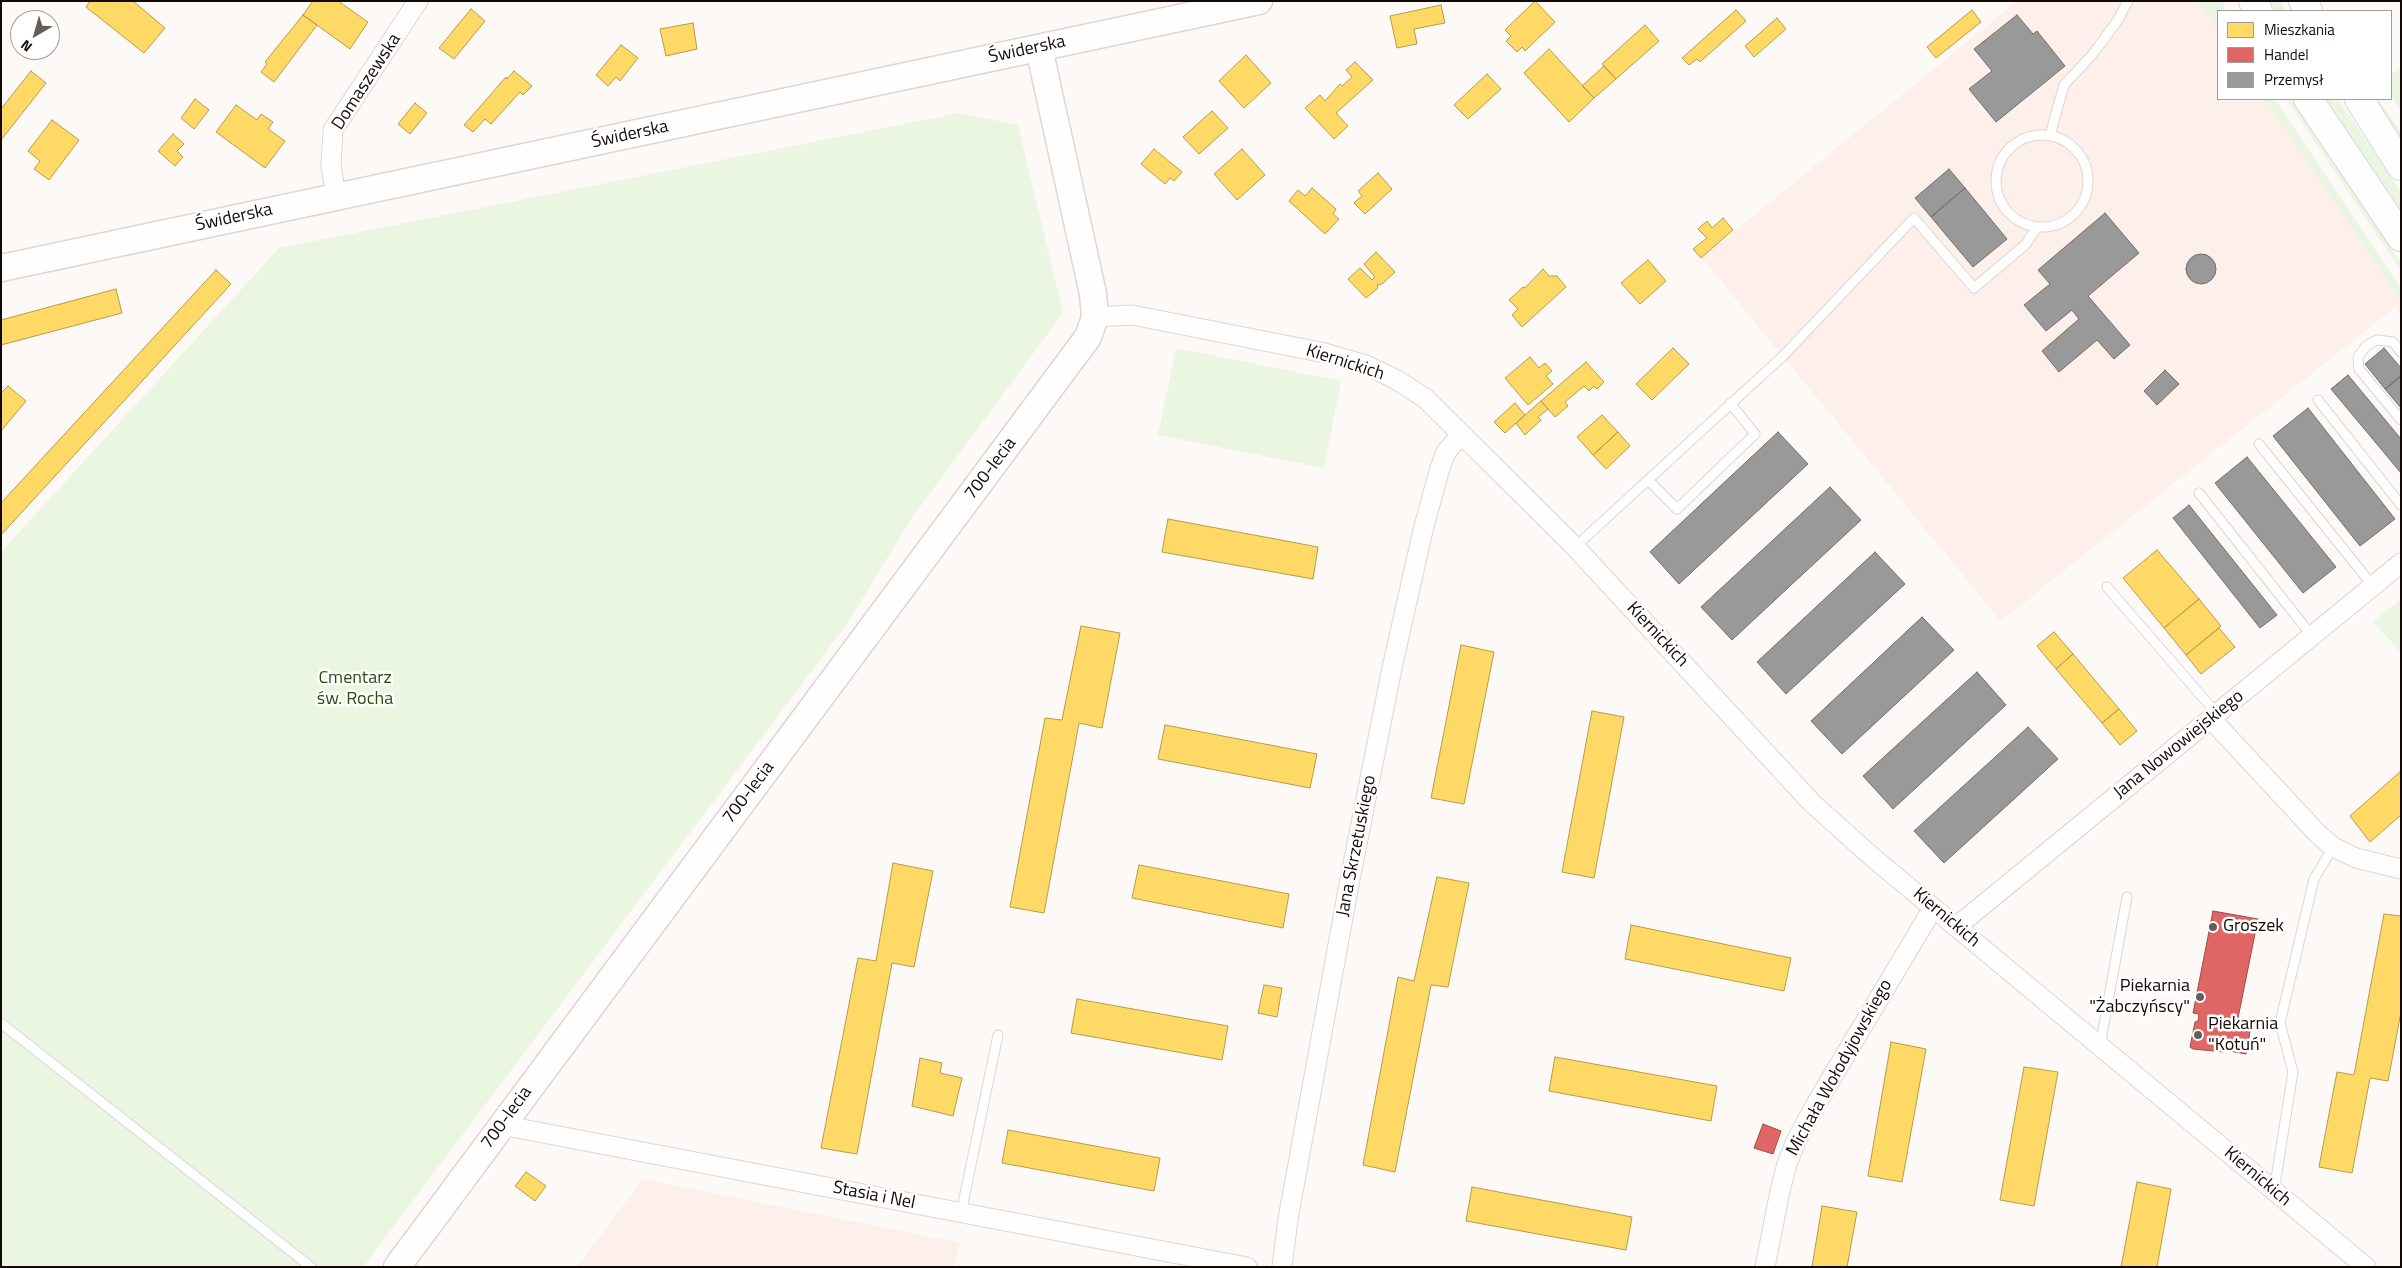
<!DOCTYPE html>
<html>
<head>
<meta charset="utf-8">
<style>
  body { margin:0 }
  #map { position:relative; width:2402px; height:1268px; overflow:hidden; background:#fcf9f7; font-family:"Titillium Web",sans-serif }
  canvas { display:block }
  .frame { position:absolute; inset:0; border:2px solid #130906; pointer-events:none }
  .legend { position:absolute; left:2217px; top:10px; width:175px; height:90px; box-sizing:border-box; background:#fff; border:1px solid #a19d9b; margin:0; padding:6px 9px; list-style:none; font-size:15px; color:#130906 }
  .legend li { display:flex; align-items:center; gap:10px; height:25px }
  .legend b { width:25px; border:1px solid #a19d9b }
  .north { position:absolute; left:10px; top:10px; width:50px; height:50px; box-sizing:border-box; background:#fff; border:1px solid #a19d9b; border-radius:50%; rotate:218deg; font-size:14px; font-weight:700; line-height:20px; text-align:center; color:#130906 }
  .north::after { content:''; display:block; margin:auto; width:18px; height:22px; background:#655d5a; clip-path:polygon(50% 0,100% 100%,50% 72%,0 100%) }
</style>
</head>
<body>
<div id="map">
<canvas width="2402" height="1268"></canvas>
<div class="frame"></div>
<ul class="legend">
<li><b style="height:14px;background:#ffd966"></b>Mieszkania</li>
<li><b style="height:14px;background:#e06666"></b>Handel</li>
<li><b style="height:14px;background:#999"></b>Przemysł</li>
</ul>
<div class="north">N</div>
</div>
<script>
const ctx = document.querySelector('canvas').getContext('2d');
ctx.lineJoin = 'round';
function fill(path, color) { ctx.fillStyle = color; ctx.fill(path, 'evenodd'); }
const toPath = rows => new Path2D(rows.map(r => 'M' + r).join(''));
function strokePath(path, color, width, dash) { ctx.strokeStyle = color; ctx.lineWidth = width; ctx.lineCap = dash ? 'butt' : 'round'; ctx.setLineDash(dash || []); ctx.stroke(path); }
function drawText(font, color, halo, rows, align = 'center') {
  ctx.font = font + ' "Titillium Web",sans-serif'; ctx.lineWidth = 5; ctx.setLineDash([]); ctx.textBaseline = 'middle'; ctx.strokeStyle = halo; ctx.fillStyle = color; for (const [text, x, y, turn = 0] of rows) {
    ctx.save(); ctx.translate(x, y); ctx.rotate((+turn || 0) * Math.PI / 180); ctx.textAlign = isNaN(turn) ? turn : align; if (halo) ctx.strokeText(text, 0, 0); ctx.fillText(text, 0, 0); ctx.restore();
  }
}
const built = toPath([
  [2017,1,2199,1,2218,31,2218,99,2264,99,2401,302,2001,621,1702,258],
  [643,1179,960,1243,954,1267,577,1267]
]);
const green = toPath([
  [2198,1,2222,1,2226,11,2218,11,2218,31],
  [2270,1,2281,1,2286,11,2275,11],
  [2401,66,2401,110,2391,95,2391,75],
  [2264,99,2275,99,2401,288,2401,314,2397,308,2401,302],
  [2286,99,2291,99,2326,153,2362,204,2401,262,2401,271],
  [2326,99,2338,99,2401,192,2401,210],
  [2373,99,2378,99,2401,132,2401,140],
  [959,113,1018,125,1063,313,911,519,847,624,363,1267,1,1267,1,552,279,248],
  [1176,348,1341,381,1324,468,1158,435],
  [2401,599,2401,652,2373,622]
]);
const homes = toPath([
  [90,1,133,1,165,28,144,53,86,7,90,1],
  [313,1,338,1,368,22,350,49,303,15,313,1],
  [1535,1,1555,22,1525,51,1522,47,1517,52,1506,41,1511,36,1505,30,1535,1],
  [1441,5,1445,23,1414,29,1417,44,1397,48,1390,16,1441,5],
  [471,9,485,21,454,59,439,48,471,9],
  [1736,10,1746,21,1700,62,1697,59,1689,65,1682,58,1736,10],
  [1972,10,1981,22,1936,58,1927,47,1972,10],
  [303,15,317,25,274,82,261,72,267,64,265,62,303,15],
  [1777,18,1786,29,1754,57,1745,46,1777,18],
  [693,23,697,49,666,56,660,29,693,23],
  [1645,25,1659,41,1616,79,1602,64,1645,25],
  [621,45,638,58,620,81,616,77,608,86,596,75,621,45],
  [1549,49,1594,98,1569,122,1524,73,1549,49],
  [1246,55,1271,83,1244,108,1219,81,1246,55],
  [1355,62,1373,80,1336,113,1348,126,1334,139,1305,108,1320,95,1325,101,1340,84,1342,86,1352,77,1346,70,1355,62],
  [1604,66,1616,79,1594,98,1582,86,1604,66],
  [31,71,46,83,1,140,1,109,31,71],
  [514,71,532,86,523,95,520,92,491,124,485,119,473,132,464,125,506,77,507,79,514,71],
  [1487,74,1501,89,1468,119,1454,105,1487,74],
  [195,99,209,110,194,129,181,118,195,99],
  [415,103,427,113,410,134,398,124,415,103],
  [236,105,257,120,261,114,273,122,268,129,285,141,265,168,216,132,236,105],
  [1212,111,1228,128,1199,154,1183,137,1212,111],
  [52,120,79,140,49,180,34,169,40,161,28,151,52,120],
  [173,134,184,144,177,151,183,157,175,166,158,151,173,134],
  [1154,149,1182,172,1174,181,1170,178,1165,184,1141,164,1154,149],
  [1242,149,1265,175,1237,200,1214,174,1242,149],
  [1378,173,1392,189,1365,214,1354,203,1362,196,1358,191,1378,173],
  [1312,188,1336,209,1333,214,1339,219,1325,234,1289,201,1298,190,1305,196,1312,188],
  [1723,218,1733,230,1701,258,1693,249,1707,238,1698,229,1707,221,1712,228,1723,218],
  [1376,252,1395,272,1382,284,1377,285,1378,288,1366,298,1348,279,1360,268,1372,280,1375,277,1364,264,1376,252],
  [1648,260,1666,281,1640,304,1621,283,1648,260],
  [1543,269,1549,276,1557,276,1566,287,1522,327,1512,315,1518,309,1509,300,1523,287,1525,288,1543,269],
  [216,270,231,284,1,535,1,503,216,270],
  [116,289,122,313,1,345,1,320,116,289],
  [1673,348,1689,364,1652,400,1636,384,1673,348],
  [1530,357,1539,368,1545,363,1552,371,1546,376,1553,384,1528,405,1505,378,1530,357],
  [1586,362,1604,382,1597,389,1594,386,1589,391,1584,386,1565,402,1568,406,1555,417,1541,401,1586,362],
  [8,386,26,401,1,431,1,393,8,386],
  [1541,401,1548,409,1538,417,1541,420,1525,435,1516,423,1541,401],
  [1515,403,1525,415,1505,433,1494,422,1515,403],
  [1602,415,1618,432,1593,455,1577,437,1602,415],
  [1618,432,1630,446,1606,469,1593,455,1618,432],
  [1168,519,1318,547,1313,579,1162,552,1168,519],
  [2157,550,2199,599,2164,628,2123,578,2157,550],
  [2199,599,2221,626,2186,655,2164,628,2199,599],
  [1081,626,1120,633,1102,728,1079,723,1044,913,1010,907,1045,718,1062,720,1081,626],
  [2219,628,2235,647,2201,674,2186,655,2219,628],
  [2054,632,2073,654,2056,669,2037,646,2054,632],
  [1461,645,1494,652,1464,804,1431,798,1461,645],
  [2073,654,2119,709,2102,723,2056,669,2073,654],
  [2119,709,2137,731,2120,745,2102,723,2119,709],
  [1592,711,1624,717,1594,878,1562,872,1592,711],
  [1165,725,1317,754,1310,788,1158,759,1165,725],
  [2401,771,2401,815,2370,842,2350,816,2401,771],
  [893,863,933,871,914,967,892,963,857,1154,821,1148,858,958,876,961,893,863],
  [1139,865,1289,894,1283,928,1132,898,1139,865],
  [1437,877,1469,883,1448,987,1431,985,1395,1172,1363,1165,1398,977,1414,981,1437,877],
  [2384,914,2401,916,2401,1012,2388,1081,2370,1078,2352,1173,2319,1167,2337,1072,2354,1075,2384,914],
  [1631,925,1791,958,1784,991,1625,959,1631,925],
  [1264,985,1282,988,1277,1017,1258,1013,1264,985],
  [1077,999,1228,1026,1222,1060,1071,1033,1077,999],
  [1891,1042,1926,1049,1902,1182,1868,1176,1891,1042],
  [1555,1057,1717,1086,1711,1121,1549,1091,1555,1057],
  [920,1058,942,1063,940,1073,962,1078,953,1116,912,1106,920,1058],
  [2024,1067,2058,1072,2034,1206,2000,1200,2024,1067],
  [1008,1130,1160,1158,1154,1191,1002,1163,1008,1130],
  [526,1172,546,1186,535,1201,515,1186,526,1172],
  [2137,1182,2171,1189,2157,1267,2121,1267,2137,1182],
  [1472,1187,1632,1217,1626,1250,1466,1221,1472,1187],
  [1822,1206,1857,1212,1847,1267,1812,1267,1822,1206]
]);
const shops = toPath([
  [2213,911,2258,919,2238,1018,2252,1021,2246,1054,2224,1050,2224,1052,2193,1049,2190,1047,2195,1022,2198,1021,2199,1014,2193,1013,2213,911],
  [1763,1124,1781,1131,1773,1154,1754,1148,1763,1124]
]);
const industry = toPath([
  [2017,15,2033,34,2037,31,2065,66,1996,122,1969,89,1992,71,1974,49,2017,15],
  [1949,169,1965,188,1931,217,1915,198,1949,169],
  [1965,188,2007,239,1973,267,1931,217,1965,188],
  [2105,213,2139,253,2088,296,2130,345,2114,359,2097,340,2059,372,2042,351,2079,319,2072,310,2046,331,2024,305,2050,284,2038,270,2105,213],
  '2186 269a15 15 0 1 1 30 0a15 15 0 1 1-30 0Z',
  [2384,348,2401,368,2401,376,2385,389,2365,364,2384,348],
  [2165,370,2179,384,2157,405,2144,391,2165,370],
  [2348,375,2401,439,2401,473,2331,389,2348,375],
  [2401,376,2401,408,2385,389,2401,376],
  [2308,408,2395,519,2360,546,2273,436,2308,408],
  [1778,432,1808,464,1679,584,1650,552,1778,432],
  [2247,457,2336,567,2303,593,2215,483,2247,457],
  [1830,487,1861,520,1732,640,1701,607,1830,487],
  [2189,505,2277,615,2260,628,2173,518,2189,505],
  [1875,552,1905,584,1786,694,1757,662,1875,552],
  [1922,617,1954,650,1842,754,1811,721,1922,617],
  [1977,672,2006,705,1893,809,1863,776,1977,672],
  [2028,727,2058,759,1944,863,1914,831,2028,727]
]);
const lane = toPath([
  '1996 181a46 46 0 1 1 92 0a46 46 0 1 1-92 0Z',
  [2050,135,2064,85,2092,55,2118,20,2128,1],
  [2401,352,2393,342,2377,340,2366,346,2358,357,2359,369,2401,420],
  [2318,400,2401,505],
  [2259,444,2373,586],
  [1648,480,1677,509,1755,434,1730,403],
  [2199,493,2312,636],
  [1575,547,1783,356,1914,218,1974,288,2026,244,2037,227],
  [2107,587,2217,714],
  [1,1023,311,1267],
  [2100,1046,2127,897],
  [2274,1191,2293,1072,2280,1023,2314,879,2333,847],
  [961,1213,998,1035]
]);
const street = toPath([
  [336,196,331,166,333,130,418,1],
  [1095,317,1132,315,1325,353,1366,365,1397,380,1426,399,1575,547,1812,803,1871,856,2366,1267],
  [2211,719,2317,833,2333,847,2356,858,2401,869],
  [1956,927,2401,563],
  [501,1125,1247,1267],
  [1282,1267,1288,1219,1350,879,1392,668,1423,530,1440,468,1446,452,1461,435],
  [1765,1267,1780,1191,1787,1164,1796,1141,1816,1104,1933,908]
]);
const secondary = toPath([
  [1,268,1259,1],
  [397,1267,1088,337,1095,317,1093,294,1039,48]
]);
const primary = toPath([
  [2253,1,2258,11],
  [2303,1,2308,11],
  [2308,99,2401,237],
  [2359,99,2401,166]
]);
const markers = [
  [2213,927,5,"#655d5a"],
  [2200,997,5,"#655d5a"],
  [2198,1035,5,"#655d5a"]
];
const streetNames = [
  ["Świderska",1027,50,-12],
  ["Domaszewska",367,82,-57],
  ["Świderska",630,135,-12],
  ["Świderska",234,218,-12],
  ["Kiernickich",1345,363,18],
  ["700-lecia",991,469,-53],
  ["Kiernickich",1657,635,47],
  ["Jana Nowowiejskiego",2179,745,-39],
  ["700-lecia",749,793,-53],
  ["Jana Skrzetuskiego",1357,846,-79],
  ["Kiernickich",1946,918,40],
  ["Michała Wołodyjowskiego",1840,1068,-61],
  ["700-lecia",507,1118,-54],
  ["Kiernickich",2257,1177,40],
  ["Stasia i Nel",874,1196,11]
];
const parkNames = [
  ["Cmentarz",355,679],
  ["św. Rocha",355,700]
];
const poiNames = [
  ["Groszek",2223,927],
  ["Piekarnia",2190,987,"right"],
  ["\"Żabczyńscy\"",2190,1008,"right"],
  ["Piekarnia",2208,1025],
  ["\"Kotuń\"",2208,1046]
];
fill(built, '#fdefe9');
fill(green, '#eaf6e2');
fill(homes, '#ffd966');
strokePath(homes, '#b89b49', 1);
fill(shops, '#e06666');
strokePath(shops, '#a24a49', 1);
fill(industry, '#999');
strokePath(industry, '#716e6d', 1);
strokePath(lane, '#ddd6d3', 11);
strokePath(street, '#ddd6d3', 21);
strokePath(secondary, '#ddd6d3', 29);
strokePath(primary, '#ddd6d3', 30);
strokePath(lane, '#fffefe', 9);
strokePath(street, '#fffefe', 19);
strokePath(secondary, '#fffefe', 26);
strokePath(primary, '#fffefe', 28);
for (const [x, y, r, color] of markers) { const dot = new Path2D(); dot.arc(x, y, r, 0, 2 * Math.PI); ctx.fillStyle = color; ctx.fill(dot); strokePath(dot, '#fff', 2); }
drawText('18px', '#130906', '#fff', streetNames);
drawText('18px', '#2a4d0f', '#fff', parkNames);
drawText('18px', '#130906', '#fff', poiNames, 'left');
</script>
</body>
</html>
